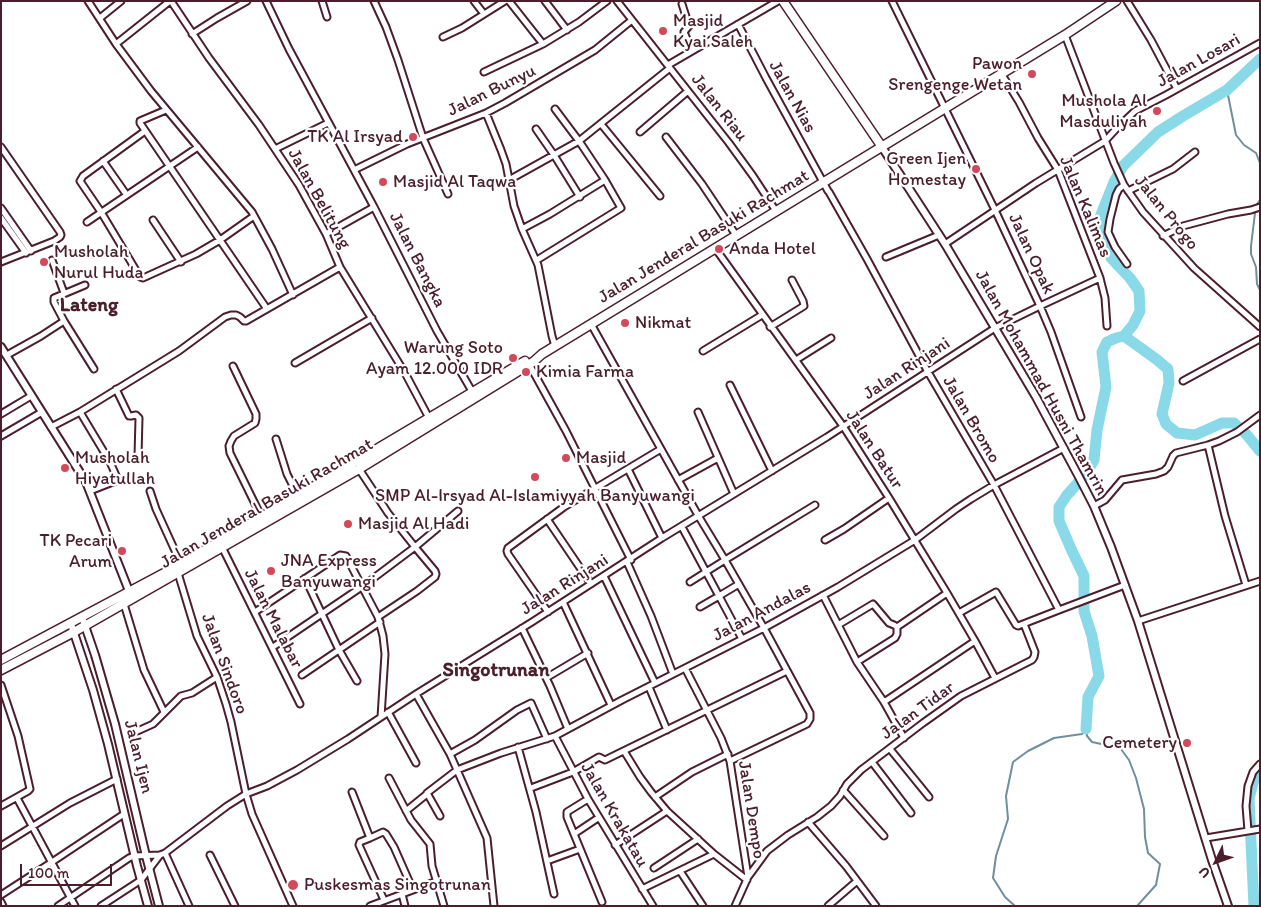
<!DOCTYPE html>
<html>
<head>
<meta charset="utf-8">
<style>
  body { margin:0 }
  #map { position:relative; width:1261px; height:907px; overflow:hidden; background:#fff; font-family:Itim,sans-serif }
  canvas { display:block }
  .frame { position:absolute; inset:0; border:2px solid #4a1f2b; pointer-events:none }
  .north { position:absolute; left:1191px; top:837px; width:50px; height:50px; -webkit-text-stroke:4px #fff; paint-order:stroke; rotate:228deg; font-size:14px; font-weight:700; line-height:20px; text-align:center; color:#4a1f2b }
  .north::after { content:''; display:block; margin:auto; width:18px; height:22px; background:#4a1f2b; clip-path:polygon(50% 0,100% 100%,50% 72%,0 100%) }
  .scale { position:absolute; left:20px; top:864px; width:92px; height:22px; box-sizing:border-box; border:2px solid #4a1f2b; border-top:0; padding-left:6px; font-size:15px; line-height:18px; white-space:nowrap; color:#4a1f2b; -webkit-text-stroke:4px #fff; paint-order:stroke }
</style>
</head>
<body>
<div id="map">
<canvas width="1261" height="907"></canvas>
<div class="frame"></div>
<div class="north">U</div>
<div class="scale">100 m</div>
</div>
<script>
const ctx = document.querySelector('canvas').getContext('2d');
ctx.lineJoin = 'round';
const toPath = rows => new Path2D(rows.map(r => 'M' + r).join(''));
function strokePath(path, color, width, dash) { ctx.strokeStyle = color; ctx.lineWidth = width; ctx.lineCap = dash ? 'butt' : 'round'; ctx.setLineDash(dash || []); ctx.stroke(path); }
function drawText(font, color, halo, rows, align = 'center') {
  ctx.font = font + ' Itim,sans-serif'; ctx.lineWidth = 4.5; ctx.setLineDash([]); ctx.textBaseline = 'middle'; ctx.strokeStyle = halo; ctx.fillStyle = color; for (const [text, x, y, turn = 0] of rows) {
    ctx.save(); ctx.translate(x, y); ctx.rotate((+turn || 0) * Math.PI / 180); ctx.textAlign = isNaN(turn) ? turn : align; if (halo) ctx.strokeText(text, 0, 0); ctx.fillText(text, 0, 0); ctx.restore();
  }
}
const stream = toPath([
  [1227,90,1236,135,1244,145,1256,153,1260,163],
  [1260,200,1257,204,1255,213,1251,246,1251,254,1256,267,1257,284,1260,290],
  [1015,906,1005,897,993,878,996,856,1008,819,1006,796,1013,762,1028,751,1054,738,1082,734,1086,729,1087,736,1092,742,1106,745,1118,745,1129,760,1136,778,1144,809,1145,837,1148,853,1160,864,1156,885,1137,906]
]);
const river = toPath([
  [1124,336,1156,359,1168,369,1169,383,1162,414,1166,424,1177,433,1195,435,1222,423,1234,423,1247,435,1260,451],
  [1086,729,1088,697,1099,676,1092,636,1084,611,1084,576,1072,551,1059,521,1059,507,1067,495,1087,473,1094,460,1097,430,1106,387,1102,352,1107,342,1116,338,1124,336,1133,325,1140,311,1139,291,1130,278,1111,258,1100,235,1100,217,1114,182,1123,166,1158,132,1183,116,1227,90,1260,59],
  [1254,906,1249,799,1253,783,1257,773,1260,772]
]);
const minor = toPath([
  [88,1,116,44,151,91,252,212,272,249,293,295],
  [171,1,209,58,259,125,299,185,326,234,340,267,405,373,429,418],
  [266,1,289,49,374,207,437,331,473,393],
  [322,1,327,17],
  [374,1,386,27,398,60,423,138,448,194],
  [474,1,484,14],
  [509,1,543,44],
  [545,1,567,30],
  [617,1,729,143,753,176,776,211],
  [892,1,995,210,1040,306,1051,332,1081,417],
  [1127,1,1151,40,1177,89],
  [682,4,689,26,684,32,692,51],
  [100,18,121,1],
  [738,24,766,78,828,191],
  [192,34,217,18,247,1],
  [1065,35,1114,163,1124,185,1143,212,1194,268,1260,327],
  [443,37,462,28,505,1],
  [116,44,170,1],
  [668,65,778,1],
  [484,72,543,44,579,22,607,1],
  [166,110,140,121,140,123,267,309],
  [486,113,501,150,506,164,514,206,522,229,538,265,552,336,555,346],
  [601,124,660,196],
  [536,129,554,155,580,197],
  [145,131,83,176,80,181,101,212,140,277,143,278,196,254,220,240,254,216],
  [640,132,688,91],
  [666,137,702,184,736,235],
  [1,147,60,232,61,235,60,237,54,241,1,262],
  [275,149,328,123],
  [103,161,126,194],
  [354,170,407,144,486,113,505,103,595,50,632,20],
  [509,180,579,141,670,68],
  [1124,185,1119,189,1116,195,1110,219,1108,232,1115,247,1127,264],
  [1128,191,1173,169,1195,152],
  [829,192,867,259,928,372,994,485,1059,610],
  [1,208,31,251],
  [1,218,26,253],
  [153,220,181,262],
  [87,222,198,147],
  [522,229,550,214,605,180],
  [326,234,374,207],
  [1163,236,1183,226,1228,214,1251,210,1260,207],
  [945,244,1036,183,1105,141,1116,129,1135,111,1166,95,1260,43],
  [715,248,843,426,889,498,947,593,975,641,995,678],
  [886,257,939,235],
  [52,260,64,293],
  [537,260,621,208,605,180,579,141,555,109],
  [1100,278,1105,298,1107,326],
  [64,321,54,302,54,298,85,285],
  [591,324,699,517,725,560,764,628,810,713,810,719,807,724,730,761],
  [770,327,804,306,803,301,792,280],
  [703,351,762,315],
  [7,355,41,336,64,321,94,369],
  [796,360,831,338],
  [295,363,372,318],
  [529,364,566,431,631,560],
  [233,366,256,414,256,419,255,423,234,436,231,441,229,446,230,453,261,516],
  [1183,381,1260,339],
  [730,385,772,471],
  [116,389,129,416,131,416,136,415,139,418,138,456],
  [80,412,110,462,118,480,90,491],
  [698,412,734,494],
  [1,414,31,396],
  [51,427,80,412,179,351,225,317,231,315,236,315,240,317,244,321,246,321,340,267],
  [1,436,42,412],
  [276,439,287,474,298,496],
  [1208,445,1225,516,1246,585],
  [628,469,662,538],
  [678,480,718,458],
  [150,491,156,509,181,564],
  [1094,506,1105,500,1122,480,1156,474,1164,471,1168,467,1173,456,1176,453,1208,445,1219,441,1237,432,1260,415],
  [547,519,591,584],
  [682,527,719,596,700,607],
  [825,540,844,529,889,498],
  [222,547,300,704],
  [627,562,651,616,673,674],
  [178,573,197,636,217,677,226,704,231,722,246,794,252,814,293,906],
  [604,576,655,683],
  [305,578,339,650,357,681],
  [690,582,725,560,815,505],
  [739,584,719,596,742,639],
  [823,595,857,662,884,702,904,738],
  [563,602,611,705],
  [124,604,144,670,164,712],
  [255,612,340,555,346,556,378,617,383,636,385,654,381,717],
  [548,612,508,554,507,551,508,548,564,507,661,449],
  [959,613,996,592,1016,625,1018,626,1059,610,1125,585],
  [378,617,417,591,435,577,436,574,435,571,415,547,458,511],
  [1138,621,1260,581],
  [838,625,873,604,889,623,894,625,897,627],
  [522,628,550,686,568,729],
  [273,647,363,586,415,547,388,513,359,469],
  [857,662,895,638,897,634,897,627,947,593],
  [685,668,721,738,730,761,748,877],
  [302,675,380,622],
  [546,678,588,653],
  [1,685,18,736,30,789,28,791,1,806],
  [649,687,667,730],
  [416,694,450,754,487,838,494,906],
  [884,702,975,641],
  [388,712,416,763],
  [131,734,153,724,181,696,192,693,217,677],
  [555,736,588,799,653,906],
  [518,747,536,812,554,894],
  [890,749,929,797],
  [624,751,640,777,651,792,667,811,714,854],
  [450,754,475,740,517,710,531,703,547,739],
  [872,762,911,813],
  [389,778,411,820,430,844,432,866,444,906],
  [531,788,573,772,599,757,605,760,787,671],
  [843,790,884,836],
  [352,792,370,838,360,842,359,845,384,900],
  [655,797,692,772,728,754],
  [17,798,75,906],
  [588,799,567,812,567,817,602,902],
  [406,811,427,794],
  [440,816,427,793,457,770,501,753,555,736,622,700,764,628,838,587,915,540,956,509,971,499,994,485,1064,448],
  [808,822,846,866,876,906],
  [1248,831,1246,806,1248,786,1253,772,1260,764],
  [574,834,598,818],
  [370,838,383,832,386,834,394,847,413,890],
  [1206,838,1260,829],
  [615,845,667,811],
  [1,846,70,803,117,779],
  [165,853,189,906],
  [210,855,235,906],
  [547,861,580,849],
  [654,868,698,839],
  [680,871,703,906],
  [642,889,714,854,747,880],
  [402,894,405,906],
  [1,895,52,862,124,814],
  [1,902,3,906],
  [58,906,129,858,134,856,160,855,165,853,227,806,246,794,267,786,297,770,348,739,416,694,532,622,662,538,827,437,995,328,1040,306,1100,278,1058,170,1038,138,1019,102,1001,73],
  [101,906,141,880,160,855],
  [370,906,437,881],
  [735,906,748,877,767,851,788,835,817,817,831,806,840,796,847,784,861,770,923,723,961,696,1032,660,1034,657,1035,652,1024,624],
  [828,906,857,881]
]);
const tertiary = toPath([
  [882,147,945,244,1036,397,1079,477,1094,506,1111,547,1138,621,1212,860,1228,906],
  [1,347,86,482,129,591],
  [82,617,95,655,115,724,146,856,159,906],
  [72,627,93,690,108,744,137,866,148,906]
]);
const secondary = toPath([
  [783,1,882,147],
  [1,660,181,564,311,488,525,361],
  [1,670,74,632,359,469,512,375,533,362,542,354,1065,35,1116,1]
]);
const markers = [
  [663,31,5,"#d1495b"],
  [1032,74,5,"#d1495b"],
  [1157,111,5,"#d1495b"],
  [413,137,5,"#d1495b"],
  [976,169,5,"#d1495b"],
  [383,182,5,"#d1495b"],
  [719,249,5,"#d1495b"],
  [44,262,5,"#d1495b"],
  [625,323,5,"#d1495b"],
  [513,358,5,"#d1495b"],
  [526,372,5,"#d1495b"],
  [566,458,5,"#d1495b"],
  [65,468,5,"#d1495b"],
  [535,477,5,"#d1495b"],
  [348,524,5,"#d1495b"],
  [122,551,5,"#d1495b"],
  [271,571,5,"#d1495b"],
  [1187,743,5,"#d1495b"],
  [293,885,6,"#d1495b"]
];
const poiNames = [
  ["Masjid",673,21],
  ["Kyai Saleh",673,42],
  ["Pawon",1022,64,"right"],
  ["Srengenge Wetan",1022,85,"right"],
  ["Mushola Al",1147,101,"right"],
  ["Masduliyah",1147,122,"right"],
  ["TK Al Irsyad",403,137,"right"],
  ["Green Ijen",966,159,"right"],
  ["Homestay",966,180,"right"],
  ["Masjid Al Taqwa",393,182],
  ["Anda Hotel",729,249],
  ["Musholah",54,252],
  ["Nurul Huda",54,273],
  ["Nikmat",635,323],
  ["Warung Soto",503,348,"right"],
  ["Ayam 12.000 IDR",503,369,"right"],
  ["Kimia Farma",536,372],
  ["Musholah",75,458],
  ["Hiyatullah",75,479],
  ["Masjid",576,458],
  ["SMP Al-Irsyad Al-Islamiyyah Banyuwangi",535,496,"center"],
  ["Masjid Al Hadi",358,524],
  ["TK Pecari",112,541,"right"],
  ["Arum",112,562,"right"],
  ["JNA Express",281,561],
  ["Banyuwangi",281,582],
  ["Cemetery",1177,743,"right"],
  ["Puskesmas Singotrunan",304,885]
];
const streetNames = [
  ["Jalan Losari",1199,61,-29],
  ["Jalan Bunyu",492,91,-26],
  ["Jalan Nias",792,97,61],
  ["Jalan Riau",719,108,52],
  ["Jalan Belitung",319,199,61],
  ["Jalan Kalimas",1085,207,67],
  ["Jalan Progo",1166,213,51],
  ["Jalan Jenderal Basuki Rachmat",704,237,-31],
  ["Jalan Opak",1031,254,65],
  ["Jalan Bangka",417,260,63],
  ["Jalan Rinjani",907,369,-33],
  ["Jalan Mohammad Husni Thamrin",1041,383,61],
  ["Jalan Bromo",971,420,60],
  ["Jalan Batur",874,450,57],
  ["Jalan Jenderal Basuki Rachmat",267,504,-30],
  ["Jalan Rinjani",565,585,-32],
  ["Jalan Andalas",762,612,-28],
  ["Jalan Malabar",273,619,63],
  ["Jalan Sindoro",224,664,70],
  ["Jalan Tidar",918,711,-36],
  ["Jalan Ijen",138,757,76],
  ["Jalan Dempo",751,810,81],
  ["Jalan Krakatau",614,815,60]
];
const quarterNames = [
  ["Lateng",89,306],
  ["Singotrunan",496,671]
];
strokePath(stream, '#708f9c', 2);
strokePath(river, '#8ad9e8', 11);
strokePath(minor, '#4a1f2b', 9);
strokePath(tertiary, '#4a1f2b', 10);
strokePath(secondary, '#4a1f2b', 11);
strokePath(minor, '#fff', 5);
strokePath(tertiary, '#fff', 6);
strokePath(secondary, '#fff', 8);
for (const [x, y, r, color] of markers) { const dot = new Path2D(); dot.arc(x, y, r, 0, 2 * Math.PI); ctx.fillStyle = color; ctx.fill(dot); strokePath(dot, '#fff', 2); }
drawText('18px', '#4a1f2b', '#fff', poiNames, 'left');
drawText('18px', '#4a1f2b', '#fff', streetNames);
drawText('bold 20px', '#4a1f2b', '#fff', quarterNames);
</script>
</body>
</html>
